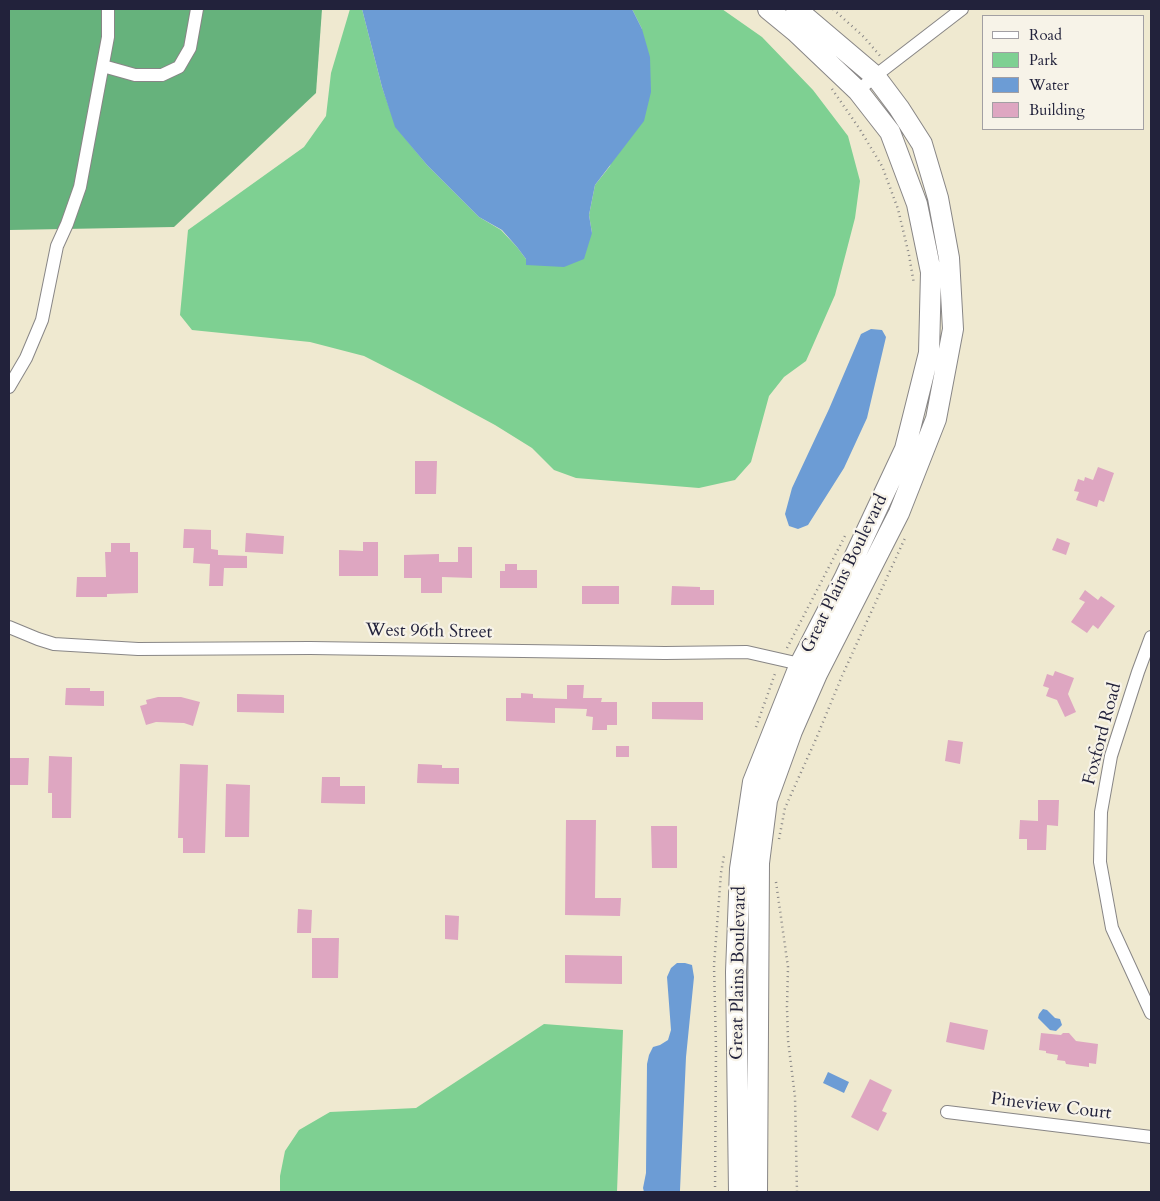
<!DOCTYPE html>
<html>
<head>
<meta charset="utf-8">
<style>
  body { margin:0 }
  #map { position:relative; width:1160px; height:1201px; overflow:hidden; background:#efe9d0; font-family:Cardo,serif }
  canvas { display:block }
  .frame { position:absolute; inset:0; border:10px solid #22223b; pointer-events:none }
  .legend { position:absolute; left:982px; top:15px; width:162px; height:115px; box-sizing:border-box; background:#f7f3e8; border:1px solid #a29fa3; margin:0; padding:6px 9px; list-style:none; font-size:15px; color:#22223b }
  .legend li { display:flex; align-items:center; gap:10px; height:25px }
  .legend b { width:25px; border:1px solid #a29fa3 }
</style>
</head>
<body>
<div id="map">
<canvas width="1160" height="1201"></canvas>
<div class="frame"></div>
<ul class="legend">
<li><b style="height:6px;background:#fff"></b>Road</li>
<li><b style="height:14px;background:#7ed092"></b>Park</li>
<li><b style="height:14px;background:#6c9cd5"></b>Water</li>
<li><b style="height:14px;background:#dea6c1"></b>Building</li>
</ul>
</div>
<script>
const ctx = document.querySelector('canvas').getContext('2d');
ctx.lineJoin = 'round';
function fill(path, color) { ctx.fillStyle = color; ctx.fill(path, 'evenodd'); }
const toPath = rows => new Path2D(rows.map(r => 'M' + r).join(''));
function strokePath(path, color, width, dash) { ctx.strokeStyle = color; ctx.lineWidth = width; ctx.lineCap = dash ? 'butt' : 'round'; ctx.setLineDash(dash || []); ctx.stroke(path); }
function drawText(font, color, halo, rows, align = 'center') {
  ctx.font = font + ' Cardo,serif'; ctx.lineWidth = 4.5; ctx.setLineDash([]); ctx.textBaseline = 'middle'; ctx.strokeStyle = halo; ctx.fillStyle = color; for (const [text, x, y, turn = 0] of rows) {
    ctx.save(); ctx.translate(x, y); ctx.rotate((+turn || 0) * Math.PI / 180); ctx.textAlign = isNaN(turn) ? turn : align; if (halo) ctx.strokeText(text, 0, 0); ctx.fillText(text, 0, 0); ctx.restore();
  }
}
const green = toPath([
  [350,9,362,9,382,87,396,127,427,165,479,217,501,230,517,247,526,259,592,233,589,215,595,185,610,166,642,29,632,9,722,9,762,37,813,90,848,136,860,181,855,218,835,295,806,361,784,377,769,396,751,462,735,480,699,488,576,478,554,470,532,448,495,425,421,385,364,356,310,342,192,330,180,315,188,230,304,147,326,116,331,73],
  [544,1024,623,1030,617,1192,280,1192,280,1176,285,1151,299,1130,330,1112,416,1108]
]);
const forest = toPath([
  [9,9,322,9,316,93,174,227,9,230]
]);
const water = toPath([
  [362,9,632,9,642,29,650,57,651,92,644,121,595,185,589,215,592,233,584,259,564,267,526,265,526,259,517,247,502,230,479,217,427,165,395,127,382,87],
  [871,329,882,330,886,337,867,418,844,468,808,525,798,529,789,526,785,514,792,488,829,409,861,334],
  [677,963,685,963,692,965,694,977,686,1057,680,1190,680,1192,644,1192,643,1188,646,1173,647,1064,649,1055,653,1047,660,1045,668,1040,671,1030,667,977,671,968],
  [1043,1009,1047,1010,1055,1018,1060,1019,1062,1025,1056,1031,1050,1030,1038,1018,1039,1014],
  [828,1072,849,1082,844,1093,823,1083]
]);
const building = toPath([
  [415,461,437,461,436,494,415,494],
  [1098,467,1114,473,1104,502,1099,500,1097,507,1076,500,1079,492,1074,491,1078,479,1084,481,1085,477,1093,480],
  [184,529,211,530,211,549,218,550,218,555,247,556,247,568,224,568,223,586,209,586,210,564,193,563,194,548,183,548],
  [246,533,284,536,283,554,245,552],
  [1057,538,1070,543,1066,555,1052,550],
  [363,542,378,542,378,576,339,576,339,550,363,551],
  [111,543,130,543,130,552,138,552,138,593,107,594,107,597,76,597,77,577,106,577,105,552,111,552],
  [458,547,472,547,472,578,442,577,442,593,421,593,421,578,404,578,404,555,439,554,439,562,458,562],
  [505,564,517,564,517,570,537,570,537,588,500,588,500,571,505,571],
  [582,586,619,586,619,604,582,604],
  [672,586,700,587,700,590,714,590,714,605,671,605],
  [1085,590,1098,600,1101,596,1115,606,1098,629,1093,625,1087,633,1071,622,1085,602,1079,599],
  [1055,671,1074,678,1068,694,1076,712,1065,717,1057,700,1046,696,1049,688,1043,686,1047,674,1053,676],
  [567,685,584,685,583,698,602,698,601,702,617,702,617,725,607,725,607,730,592,730,593,717,586,716,587,709,555,708,555,723,506,721,506,698,521,698,521,693,533,694,533,698,567,699],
  [66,688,90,688,90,691,104,691,104,706,65,705],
  [237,694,284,695,284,713,237,712],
  [158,697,181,697,200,702,193,726,184,723,156,722,146,725,140,706,147,704,146,700],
  [652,702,703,702,703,720,652,719],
  [948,740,963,742,960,764,945,761],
  [616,746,629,746,629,757,616,757],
  [49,756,72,757,71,818,52,818,52,793,48,793],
  [10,758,29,758,28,785,10,785],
  [180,764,208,765,205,853,183,853,183,838,178,838],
  [418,764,442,765,442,768,459,768,459,784,417,783],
  [322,777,340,777,340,786,365,786,365,804,321,803],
  [226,784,250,785,249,837,225,837],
  [1038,800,1059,800,1058,826,1047,825,1046,850,1027,850,1027,839,1019,839,1020,820,1038,821],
  [566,820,596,820,595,898,621,898,620,916,565,915],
  [651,826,677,826,677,868,652,868],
  [298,909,312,910,311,933,297,933],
  [445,915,459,916,458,940,445,939],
  [312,938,339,938,338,978,312,978],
  [565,955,622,956,622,984,565,983],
  [950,1022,988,1030,984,1050,946,1042],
  [1041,1033,1061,1035,1063,1033,1069,1033,1076,1041,1098,1044,1096,1064,1089,1063,1089,1067,1066,1064,1065,1061,1057,1060,1058,1055,1046,1053,1046,1051,1039,1050],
  [870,1079,892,1090,882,1111,887,1113,878,1131,851,1117]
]);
const path = toPath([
  [833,9,864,37,881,57],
  [832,89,859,128,882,166,898,209,909,255,914,284],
  [787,648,845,536],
  [756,727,776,671],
  [779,839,785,808,816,739,842,676,905,538],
  [776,882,788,967,787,1007,788,1040,795,1097,797,1192],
  [715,1192,716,1048,714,965,721,873,724,856]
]);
const street = toPath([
  [103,66,135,75,162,75,179,67,190,48,197,9],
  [858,91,875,76,962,9],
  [9,387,26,358,42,320,57,246,67,224,80,187,108,37,108,9],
  [9,627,38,639,54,644,138,649,310,648,665,653,747,652,800,664,806,668],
  [1151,637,1138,672,1111,756,1101,812,1100,862,1112,928,1151,1013],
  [947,1112,1151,1137]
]);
const primary = toPath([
  [739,1192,736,972,740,869,753,782,800,664,845,577,905,449,929,353,931,272,917,204,890,132,858,91,796,32,768,9],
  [757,1192,759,863,767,800,792,731,817,674,899,513,936,419,953,329,949,258,938,198,922,144,899,108,875,76,796,9]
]);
const streetNames = [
  ["Great Plains Boulevard",845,574,-64],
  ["West 96th Street",429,632,1],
  ["Foxford Road",1103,734,-75],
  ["Great Plains Boulevard",739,973,-89],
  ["Pineview Court",1051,1107,7]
];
fill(green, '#7ed092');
fill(forest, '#66b27c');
fill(water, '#6c9cd5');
fill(building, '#dea6c1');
strokePath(street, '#888686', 14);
strokePath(primary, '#888686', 22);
strokePath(path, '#888686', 2.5, [1, 4]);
strokePath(street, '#fff', 12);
strokePath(primary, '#fff', 20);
drawText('18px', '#22223b', '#f7f3e8', streetNames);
</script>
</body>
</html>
